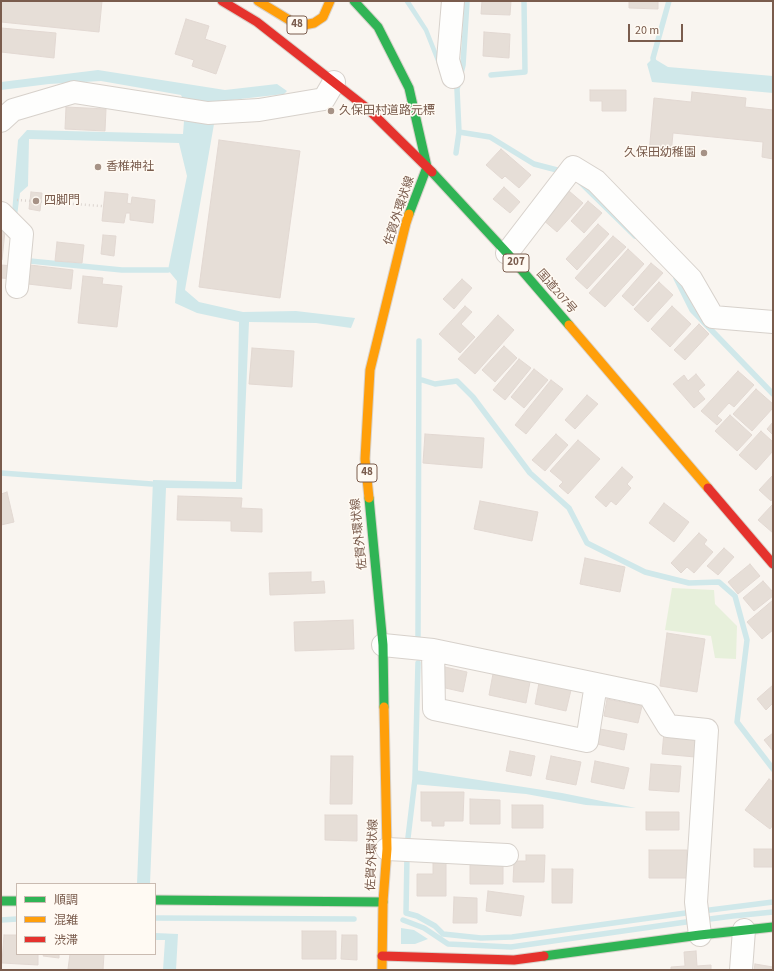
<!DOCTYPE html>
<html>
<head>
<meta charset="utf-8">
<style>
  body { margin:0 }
  #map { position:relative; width:774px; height:971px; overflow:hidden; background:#f9f5f0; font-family:"Source Sans 3","Noto Sans JP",sans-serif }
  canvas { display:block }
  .frame { position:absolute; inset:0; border:2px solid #7a5c4d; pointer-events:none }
  .legend { position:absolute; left:16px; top:883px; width:140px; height:72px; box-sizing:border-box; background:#fffaf3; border:1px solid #cabbb1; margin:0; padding:5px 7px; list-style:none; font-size:12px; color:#7a5c4d }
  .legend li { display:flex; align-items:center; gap:8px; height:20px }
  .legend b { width:20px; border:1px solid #cabbb1 }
  .scale { position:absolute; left:628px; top:24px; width:55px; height:18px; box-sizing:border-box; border:2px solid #7a5c4d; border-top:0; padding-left:5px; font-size:12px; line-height:14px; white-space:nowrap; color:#7a5c4d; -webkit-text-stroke:3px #fffaf3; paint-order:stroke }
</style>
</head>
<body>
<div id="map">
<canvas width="774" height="971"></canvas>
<div class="frame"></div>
<ul class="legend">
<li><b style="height:5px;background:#30b455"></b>順調</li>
<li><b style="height:5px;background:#ff9f0a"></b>混雑</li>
<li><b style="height:5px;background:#e5322d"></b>渋滞</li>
</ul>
<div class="scale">20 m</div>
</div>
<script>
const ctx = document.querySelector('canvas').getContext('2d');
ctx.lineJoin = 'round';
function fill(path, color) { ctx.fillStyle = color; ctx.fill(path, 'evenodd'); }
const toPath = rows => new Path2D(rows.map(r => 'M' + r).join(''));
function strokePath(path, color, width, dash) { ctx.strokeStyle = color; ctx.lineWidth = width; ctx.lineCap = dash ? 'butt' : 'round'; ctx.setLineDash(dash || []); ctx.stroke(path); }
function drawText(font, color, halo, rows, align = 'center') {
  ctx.font = font + ' "Source Sans 3","Noto Sans JP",sans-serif'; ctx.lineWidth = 3; ctx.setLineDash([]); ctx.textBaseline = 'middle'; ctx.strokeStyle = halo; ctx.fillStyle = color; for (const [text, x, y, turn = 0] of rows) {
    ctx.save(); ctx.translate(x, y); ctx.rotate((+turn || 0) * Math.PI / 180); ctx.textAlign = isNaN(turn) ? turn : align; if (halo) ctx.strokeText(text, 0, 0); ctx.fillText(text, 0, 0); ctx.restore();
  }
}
const green = toPath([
  [672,588,714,590,715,604,737,626,736,659,715,658,711,636,665,630]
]);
const water = toPath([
  [404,1,410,1,428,29,442,64,437,64,424,31],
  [653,58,668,67,773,76,773,93,652,82,647,64],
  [98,70,225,90,277,84,287,91,284,94,214,102,204,122,214,124,185,290,199,302,243,312,296,311,355,318,351,328,316,323,249,322,242,489,166,488,150,884,137,884,153,480,236,482,239,322,197,313,175,303,177,281,168,270,187,176,179,143,29,139,28,186,20,193,17,216,12,213,18,140,27,130,183,134,184,121,196,122,197,102,184,101,181,95,101,81,49,84,1,90,1,82],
  [415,770,562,793,636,808,586,805,526,794,412,784],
  [401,928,414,930,428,939,415,944,401,944],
  [155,933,178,934,176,970,163,970,165,940,155,940]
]);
const stream = toPath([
  [654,64,653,58,669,1],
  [491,75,525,72,524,1],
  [459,132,490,137,534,164,557,170],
  [456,153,459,132,457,89,463,65,467,1],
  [580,182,635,236],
  [30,261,122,270,168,270],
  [676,278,692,310,773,394],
  [419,379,435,384,457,381,473,397,530,473,569,508,587,543,645,572,689,583,719,582,735,596,747,640,737,722,773,769],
  [1,473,152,484],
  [418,636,419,341],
  [407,846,415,779,418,663],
  [407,855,406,913,417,916,435,926,443,934,481,938,512,937,693,912],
  [702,911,773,902],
  [155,918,354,919],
  [1,920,17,919],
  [403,920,424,928,448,944,511,947,693,921],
  [702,920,733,916,773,912]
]);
const building = toPath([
  [1,1,102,1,99,32,1,22,1,1],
  [482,1,511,1,510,15,481,14,482,1],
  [629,1,658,1,658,9,629,8,629,1],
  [186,19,209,26,205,39,226,46,216,74,192,66,194,60,175,54,186,19],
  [1,28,56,33,54,58,1,52,1,28],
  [484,32,510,34,509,58,483,56,484,32],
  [590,90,626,90,626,111,602,111,602,101,590,101,590,90],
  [692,92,746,98,745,107,773,110,773,159,762,157,763,142,673,133,671,155,649,153,654,98,691,102,692,92],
  [66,107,106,109,105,131,65,129,66,107],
  [219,140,300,151,280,298,199,287,219,140],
  [501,149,531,175,519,188,505,176,502,179,486,165,501,149],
  [504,187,520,202,510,213,493,199,504,187],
  [569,191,583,203,557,232,542,219,569,191],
  [31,192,42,193,40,211,29,209,31,192],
  [105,192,128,194,127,203,131,204,132,197,155,200,153,223,130,220,130,213,126,213,124,223,102,221,105,192],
  [588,201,602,213,584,233,571,221,588,201],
  [598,224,609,234,577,270,566,259,598,224],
  [1,230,5,231,2,260,1,260,1,230],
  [103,235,116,236,114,256,101,254,103,235],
  [613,236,626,247,587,289,575,278,613,236],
  [57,242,84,245,82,263,55,261,57,242],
  [628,249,644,264,605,307,589,293,628,249],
  [651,263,663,273,633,306,622,296,651,263],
  [1,265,14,266,13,279,1,278,1,265],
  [30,265,73,270,71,289,28,284,30,265],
  [83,276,103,278,102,284,122,286,117,327,78,323,83,276],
  [462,279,472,288,454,309,443,299,462,279],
  [659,282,673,295,648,322,634,309,659,282],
  [465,306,472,312,461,324,475,337,460,353,439,334,465,306],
  [672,306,691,324,670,347,651,329,672,306],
  [498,315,514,330,475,374,458,359,498,315],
  [699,324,709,334,685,360,674,350,699,324],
  [504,346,517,358,495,382,482,370,504,346],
  [252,348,294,351,292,387,249,384,252,348],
  [519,359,531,368,505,400,493,390,519,359],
  [534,369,548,380,524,408,511,397,534,369],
  [738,371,754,385,734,407,729,403,717,416,722,420,717,425,701,411,738,371],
  [696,374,705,385,698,391,705,399,694,408,673,384,684,375,688,381,696,374],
  [551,380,563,389,526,434,515,425,551,380],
  [756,389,773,404,773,408,752,431,733,414,756,389],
  [587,395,598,404,575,429,565,420,587,395],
  [730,415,752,435,737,451,715,431,730,415],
  [773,422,773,435,767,429,773,422],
  [761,431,773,442,773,451,756,470,739,455,761,431],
  [425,434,484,438,482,468,423,463,425,434],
  [556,434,568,445,545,471,532,460,556,434],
  [578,440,600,459,568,494,559,486,563,482,550,471,578,440],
  [622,467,633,477,627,484,631,488,616,505,611,501,606,507,595,497,622,467],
  [773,475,773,498,771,501,759,490,773,475],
  [7,492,14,522,1,525,1,494,7,492],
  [178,496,242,498,241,508,262,509,262,532,231,531,231,521,177,520,178,496],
  [480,501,538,512,532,541,474,529,480,501],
  [664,503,689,522,674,542,649,523,664,503],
  [773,504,773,533,758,520,773,504],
  [699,533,707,540,704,544,713,552,694,573,687,567,681,573,671,563,699,533],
  [724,548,734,557,718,575,707,566,724,548],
  [585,558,625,567,620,592,580,584,585,558],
  [750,564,760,576,738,594,728,582,750,564],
  [311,572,311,582,324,581,325,593,270,595,269,573,311,572],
  [763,581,773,592,773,596,754,611,743,598,763,581],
  [773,600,773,630,762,639,747,622,773,600],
  [353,620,354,649,295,651,294,622,353,620],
  [667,633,705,639,697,692,660,686,667,633],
  [445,667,467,672,463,692,441,687,445,667],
  [493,674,530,682,526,703,489,695,493,674],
  [539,683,571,690,566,711,535,704,539,683],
  [773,685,773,703,766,710,757,699,773,685],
  [607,699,642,706,638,723,604,716,607,699],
  [600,729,627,734,624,750,597,744,600,729],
  [664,732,697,734,695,757,662,754,664,732],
  [773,733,773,751,764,740,773,733],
  [510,751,535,756,531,776,506,771,510,751],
  [331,756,353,756,352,804,330,804,331,756],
  [551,756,581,762,576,785,546,779,551,756],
  [595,761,629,768,624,789,591,782,595,761],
  [651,764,681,766,679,792,649,790,651,764],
  [769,779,773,782,773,825,770,829,745,810,769,779],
  [421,792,464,792,463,821,444,821,444,826,432,826,432,821,421,821,421,792],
  [470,799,500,800,500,824,470,824,470,799],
  [512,805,543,805,543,828,512,828,512,805],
  [646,812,679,812,679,830,646,830,646,812],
  [325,815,357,815,357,841,325,840,325,815],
  [754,849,773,849,773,867,754,867,754,849],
  [649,850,687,850,687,878,649,878,649,850],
  [526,855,545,855,544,882,513,882,514,861,526,861,526,855],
  [470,860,503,860,503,884,470,884,470,860],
  [433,863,446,863,446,896,417,896,417,874,433,874,433,863],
  [552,869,573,869,572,903,552,903,552,869],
  [488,891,524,896,521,916,486,911,488,891],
  [454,897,477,898,477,923,453,923,454,897],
  [302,931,336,931,336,959,302,959,302,931],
  [4,935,17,935,17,954,38,954,38,965,2,963,4,935],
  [342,935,357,935,357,960,341,959,342,935],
  [696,951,697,966,711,965,711,970,671,970,671,967,685,966,684,952,696,951],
  [44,954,59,954,59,958,43,956,44,954],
  [70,954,104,954,103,970,68,969,70,954],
  [755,964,773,967,773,970,754,970,755,964]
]);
const path = toPath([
  [17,200,102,206]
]);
const street = toPath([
  [453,1,448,60,453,77],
  [1,121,13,110,74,92,208,113,259,110,324,99,334,82],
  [1,213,22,234,17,287],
  [507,253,573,167,596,181,691,279,713,317,773,322],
  [383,645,433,650,649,695,668,726,707,730,696,902,700,935],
  [433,650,434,709,587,741,596,684],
  [387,849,507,855],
  [741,970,744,930]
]);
const fast = toPath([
  [354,1,378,27,409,88,427,167,409,214],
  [432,172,507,253,569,325],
  [369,498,383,645,384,707],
  [155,900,383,902],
  [1,901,17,901],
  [544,956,700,935,773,927]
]);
const slow = toPath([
  [258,1,299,26,314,23,323,17,330,1],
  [569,325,708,488],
  [369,498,365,459,370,370,406,223,409,214],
  [382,970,383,902,387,849,384,707]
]);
const jam = toPath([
  [222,1,257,22,368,109,432,172],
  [708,488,773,564],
  [382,956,514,960,544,956]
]);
const markers = [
  [331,111,4,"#a69286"],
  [704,153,4,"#a69286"],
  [98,167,4,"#a69286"],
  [36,201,4,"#a69286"]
];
const shields = [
  [297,25,20],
  [516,263,26],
  [367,473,20]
];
const shieldNames = [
  ["48",297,25],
  ["207",516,263],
  ["48",367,473]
];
const poiNames = [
  ["久保田村道路元標",339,111],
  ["久保田幼稚園",696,153,"right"],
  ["香椎神社",106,167],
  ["四脚門",44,201]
];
const streetNames = [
  ["佐賀外環状線",400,211,-72],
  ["国道207号",556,292,49],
  ["佐賀外環状線",360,534,-96],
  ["佐賀外環状線",373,855,-88]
];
fill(green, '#e7f0db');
fill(water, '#d0e8ea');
strokePath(stream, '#d0e8ea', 5.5);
fill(building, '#e6ded7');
strokePath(building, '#e2d8d2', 1);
strokePath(street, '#d7d1cb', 24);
strokePath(fast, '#d9d2cb', 11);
strokePath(slow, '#d9d2cb', 11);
strokePath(jam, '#d9d2cb', 11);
strokePath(path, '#dcd5d0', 2.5, [1, 3]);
strokePath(street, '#fefefd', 22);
strokePath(fast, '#30b455', 9);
strokePath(slow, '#ff9f0a', 9);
strokePath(jam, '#e5322d', 9);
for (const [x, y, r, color] of markers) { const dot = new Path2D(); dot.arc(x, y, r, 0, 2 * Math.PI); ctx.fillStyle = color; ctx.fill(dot); strokePath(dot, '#fffaf3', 1.5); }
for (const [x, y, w] of shields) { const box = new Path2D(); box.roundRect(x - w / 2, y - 9, w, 18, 3); ctx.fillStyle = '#fffaf3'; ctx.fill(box); strokePath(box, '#7a5c4d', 1); }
drawText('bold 11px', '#7a5c4d', null, shieldNames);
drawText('12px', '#7a5c4d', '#fffaf3', poiNames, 'left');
drawText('12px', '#7a5c4d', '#fffaf3', streetNames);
</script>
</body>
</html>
